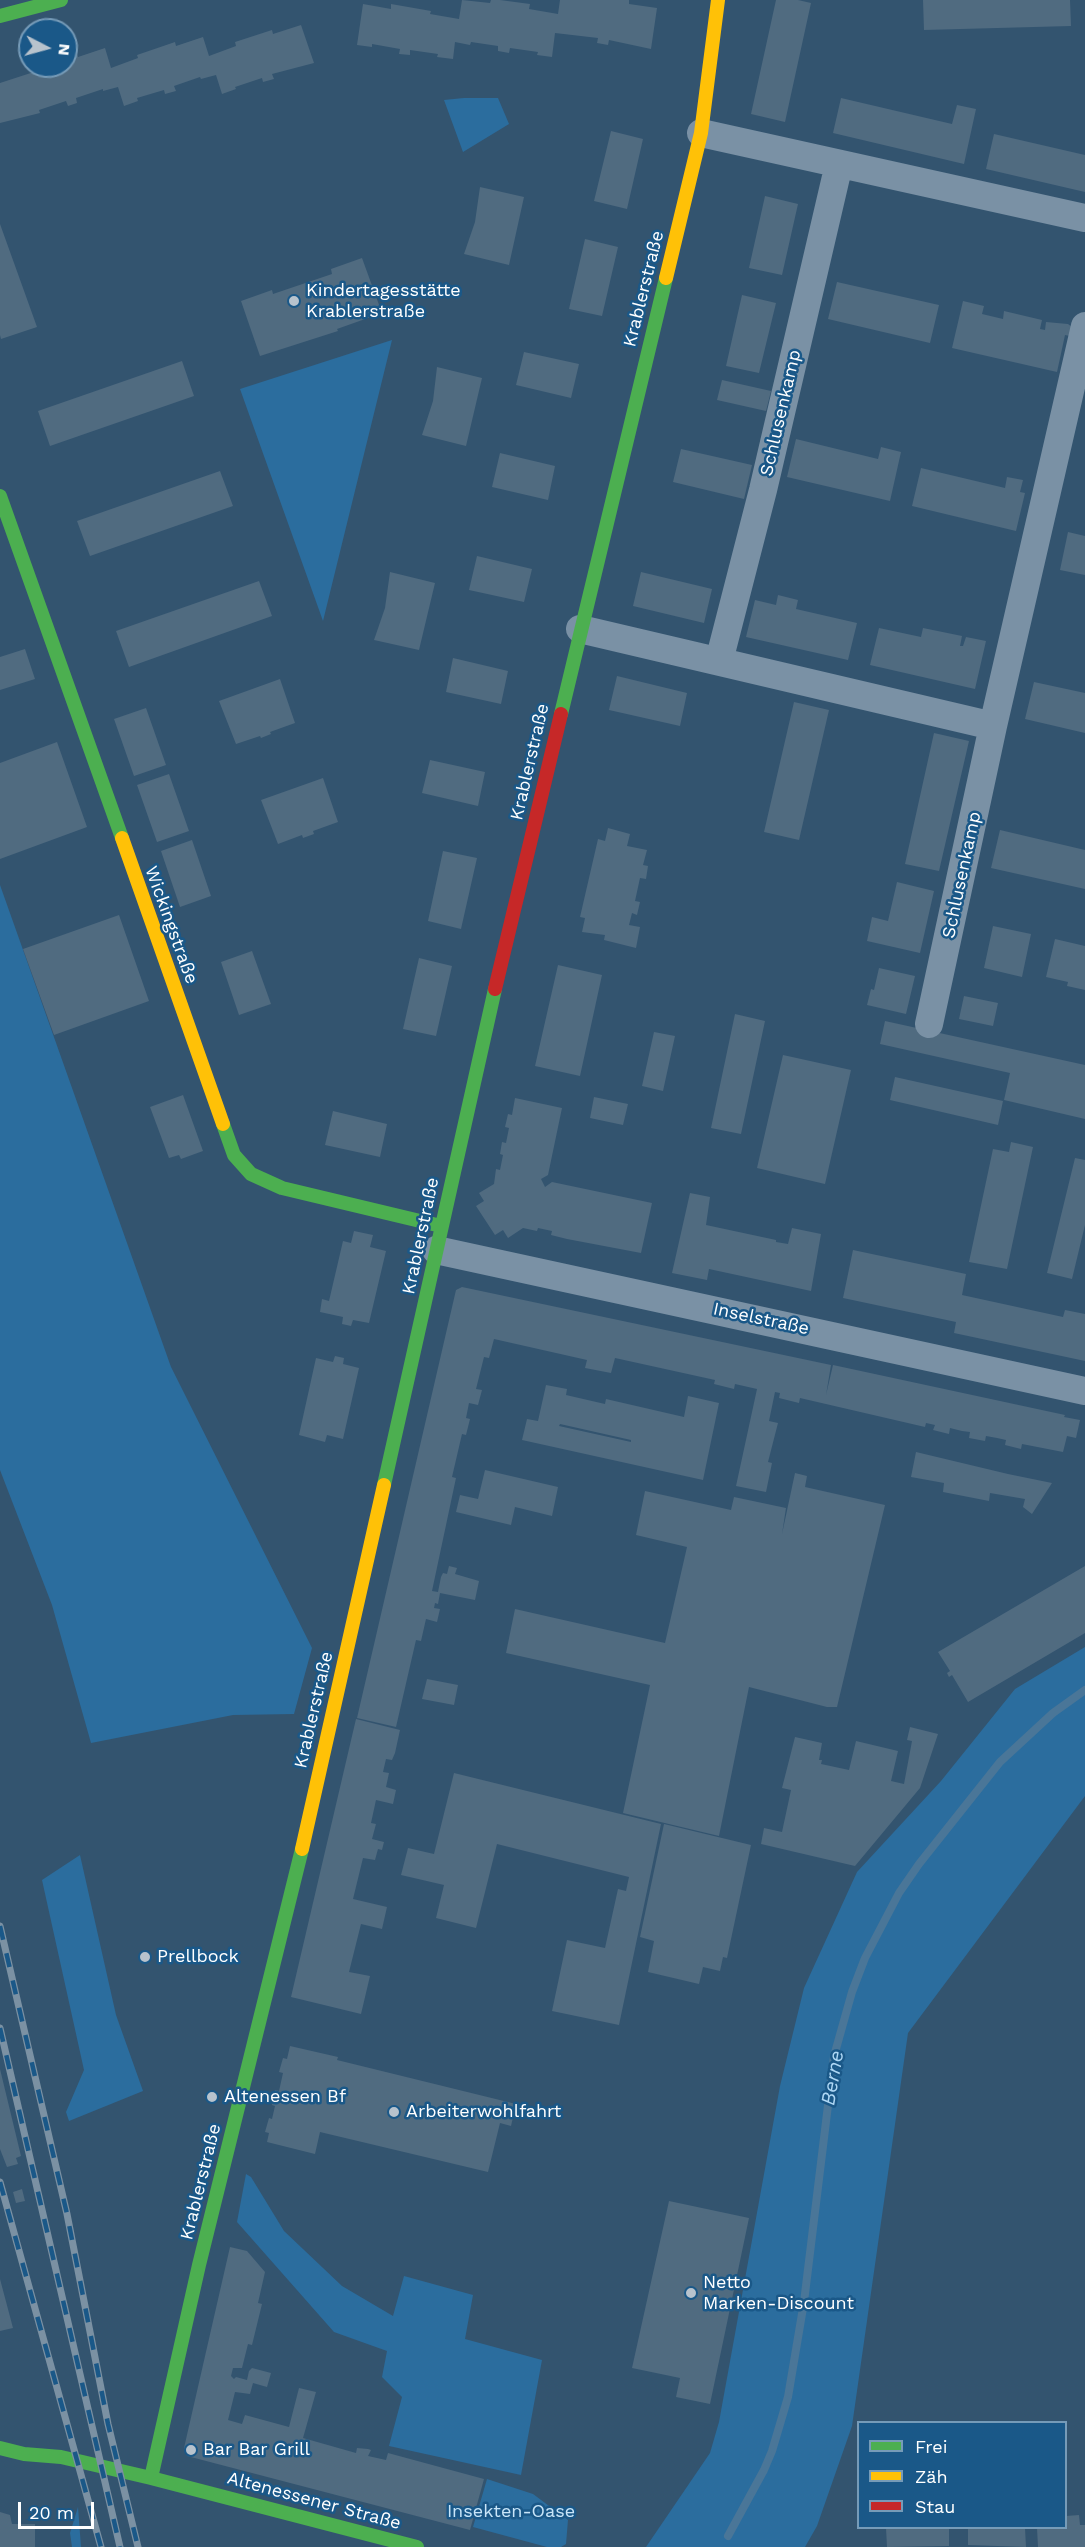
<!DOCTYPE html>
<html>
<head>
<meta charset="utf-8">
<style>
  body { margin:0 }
  #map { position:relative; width:1085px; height:2547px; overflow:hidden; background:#33546f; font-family:"Work Sans",sans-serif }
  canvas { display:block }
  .legend { position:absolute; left:857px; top:2421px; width:210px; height:108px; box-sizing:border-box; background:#1a5888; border:2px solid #769bb8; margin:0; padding:8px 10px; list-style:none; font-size:18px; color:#fff }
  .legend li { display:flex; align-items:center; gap:12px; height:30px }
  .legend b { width:30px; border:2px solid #769bb8 }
  .north { position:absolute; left:18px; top:18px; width:60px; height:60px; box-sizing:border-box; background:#1a5888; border:2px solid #769bb8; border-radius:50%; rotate:96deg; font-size:16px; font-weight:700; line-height:24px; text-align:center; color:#fff }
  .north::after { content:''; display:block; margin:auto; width:21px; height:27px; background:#b8c3cd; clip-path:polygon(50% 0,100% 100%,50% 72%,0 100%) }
  .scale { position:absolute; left:18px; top:2502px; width:76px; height:27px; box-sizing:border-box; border:3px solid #fff; border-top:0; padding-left:8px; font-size:18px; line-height:21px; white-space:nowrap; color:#fff; -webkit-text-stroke:4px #1a5888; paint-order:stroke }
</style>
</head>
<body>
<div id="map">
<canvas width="1085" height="2547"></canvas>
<ul class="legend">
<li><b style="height:8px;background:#4caf50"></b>Frei</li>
<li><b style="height:8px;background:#ffc107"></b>Zäh</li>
<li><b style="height:8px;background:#c62828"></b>Stau</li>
</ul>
<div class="north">N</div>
<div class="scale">20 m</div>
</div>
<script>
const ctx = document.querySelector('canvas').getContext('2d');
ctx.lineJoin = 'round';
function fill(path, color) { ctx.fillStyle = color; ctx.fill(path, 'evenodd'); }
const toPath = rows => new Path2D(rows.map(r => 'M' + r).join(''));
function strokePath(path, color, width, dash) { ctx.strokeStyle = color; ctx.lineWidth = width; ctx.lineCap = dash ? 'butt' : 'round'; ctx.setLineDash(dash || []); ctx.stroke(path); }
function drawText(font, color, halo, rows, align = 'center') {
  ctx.font = font + ' "Work Sans",sans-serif'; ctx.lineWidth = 5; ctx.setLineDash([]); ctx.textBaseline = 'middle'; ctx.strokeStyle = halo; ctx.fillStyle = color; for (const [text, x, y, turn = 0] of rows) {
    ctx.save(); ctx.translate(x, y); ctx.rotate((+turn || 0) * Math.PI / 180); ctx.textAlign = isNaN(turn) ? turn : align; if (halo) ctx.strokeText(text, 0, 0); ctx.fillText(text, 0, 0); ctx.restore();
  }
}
const green = toPath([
  [464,98,498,98,509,124,463,152,444,100],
  [392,340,323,621,240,389],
  [0,885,171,1367,312,1648,294,1714,233,1715,91,1743,52,1605,0,1470],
  [1085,1647,1085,1796,908,2033,852,2426,817,2526,805,2547,646,2547,710,2453,719,2422,780,2086,804,1988,857,1872,941,1781,1015,1689],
  [80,1855,116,2015,143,2091,69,2121,66,2112,84,2070,42,1880],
  [246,2174,251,2177,284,2231,342,2286,393,2316,404,2276,473,2295,465,2339,542,2360,521,2475,389,2446,402,2397,382,2377,387,2351,334,2332,237,2222],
  [487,2479,533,2494,568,2520,566,2544,561,2547,547,2547,473,2527],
  [78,2507,81,2547,72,2547,70,2533]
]);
const stream = toPath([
  [728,2536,764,2470,772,2451,788,2397,804,2302,834,2056,852,1992,865,1958,899,1893,919,1864,1000,1762,1053,1713,1085,1690]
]);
const building = toPath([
  [462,0,490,3,491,0,500,0,530,4,529,9,558,14,560,0,629,0,629,4,657,8,651,49,609,40,608,45,597,43,598,38,555,33,552,57,537,55,538,52,510,48,509,53,498,51,498,46,471,42,470,45,455,42,453,59,437,57,438,54,410,50,410,55,399,54,400,49,372,44,372,47,357,45,363,4,391,9,391,4,431,11,430,14,459,19],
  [776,0,798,0,811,3,785,122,751,114],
  [923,0,1070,0,1071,26,924,30],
  [301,25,314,63,272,74,274,79,263,82,262,78,235,87,236,89,222,94,216,75,201,79,200,77,174,86,176,91,165,94,164,90,137,98,138,101,124,106,118,87,103,91,103,89,76,98,77,103,68,106,66,101,39,110,40,113,0,123,0,83,40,70,39,66,66,66,66,56,76,53,78,57,105,48,111,68,138,58,137,55,175,42,176,46,203,37,209,56,236,46,235,42,272,30,273,34],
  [841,98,952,124,957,105,976,109,964,164,833,133],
  [611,131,643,139,627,209,594,201],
  [994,134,1085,155,1085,192,986,169],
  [480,187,524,197,509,265,464,254,475,222],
  [765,196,798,204,782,275,749,268],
  [0,224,37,327,1,339,0,335],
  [585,239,618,247,602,316,569,309],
  [362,258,382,313,337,329,338,331,260,356,241,301,272,290,273,294,332,274,331,269],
  [837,282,939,305,930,343,828,319],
  [742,295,776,303,759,373,726,366],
  [963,301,984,306,982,314,1003,319,1004,311,1042,320,1040,329,1045,330,1046,322,1068,324,1072,327,1070,336,1065,335,1057,372,952,348],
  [524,352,579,364,571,398,516,385],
  [182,361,194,396,50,446,38,411],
  [437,367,482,378,466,446,422,435,433,401],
  [722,380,771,391,766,411,717,400],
  [796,439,878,459,881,447,901,452,890,501,787,477],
  [681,449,752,465,744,499,673,482],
  [500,453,555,466,548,500,492,487],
  [921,468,1005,488,1007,477,1023,480,1020,492,1025,493,1016,531,912,506],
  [220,471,233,506,90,556,77,521],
  [1068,532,1085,536,1085,575,1060,570],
  [477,556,532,569,524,602,469,590],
  [390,572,435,583,419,650,374,640,385,608],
  [641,572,712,589,704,623,633,606],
  [259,581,272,616,129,667,116,631],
  [778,595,798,600,796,609,857,623,848,660,746,637,755,600,776,605],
  [879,628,921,637,923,628,962,636,960,646,963,646,966,637,986,641,975,689,870,665],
  [25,649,35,679,0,690,0,657],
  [453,658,508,671,501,704,446,692],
  [617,676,687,693,680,726,609,710],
  [280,679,295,723,270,732,271,734,261,738,260,736,236,744,219,701],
  [1034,682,1085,693,1085,733,1025,719],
  [794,702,829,710,799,840,764,832],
  [146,708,166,765,134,776,114,719],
  [934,733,969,741,939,871,905,864],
  [57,742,87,827,0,859,0,763],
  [430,760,485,772,478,806,422,793],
  [169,774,189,831,157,842,137,785],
  [323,778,338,822,313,831,314,834,303,838,302,835,278,844,261,800],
  [608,828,630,834,627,846,647,850,643,865,648,866,646,879,640,878,635,901,640,902,637,915,632,913,629,925,640,927,636,948,604,940,605,935,582,932,585,918,580,917,598,839,605,841],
  [1000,830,1085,850,1085,889,991,868],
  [192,840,211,896,180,907,161,851],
  [443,851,477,858,461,929,428,921],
  [897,882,934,891,920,953,867,941,872,917,888,921],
  [119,915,149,1001,54,1035,23,949],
  [993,926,1031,934,1022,977,984,968],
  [1055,939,1085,946,1085,990,1067,986,1068,982,1046,977],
  [252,951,271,1004,239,1015,221,962],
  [419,958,452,966,436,1036,403,1029],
  [558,965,602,975,580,1076,535,1066],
  [879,968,915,976,906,1014,867,1005,871,989,874,990],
  [964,996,998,1003,993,1026,959,1019],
  [735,1014,765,1021,741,1134,711,1128],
  [885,1021,1085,1065,1085,1119,1004,1100,1010,1073,880,1044],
  [654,1032,675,1036,663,1091,642,1086],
  [783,1055,851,1070,825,1184,757,1168],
  [895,1077,1003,1101,998,1125,890,1100],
  [183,1095,203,1151,181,1159,179,1155,169,1158,150,1107],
  [594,1097,628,1104,623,1125,590,1118],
  [515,1098,562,1108,548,1175,541,1179,545,1187,552,1182,652,1203,641,1253,567,1239,551,1235,552,1231,538,1228,537,1231,523,1228,508,1238,503,1230,495,1235,476,1206,484,1201,479,1193,494,1184,496,1169,500,1170,503,1155,500,1154,502,1142,506,1143,509,1128,505,1127,508,1114,512,1115],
  [333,1111,387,1124,380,1157,325,1145],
  [1011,1142,1033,1147,1007,1269,969,1262,993,1149,1009,1152],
  [1075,1158,1085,1160,1085,1225,1072,1279,1047,1273],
  [690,1193,710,1197,706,1225,776,1240,776,1242,788,1244,792,1228,821,1234,811,1291,709,1269,707,1280,672,1273],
  [354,1231,373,1235,370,1247,386,1251,369,1323,353,1320,351,1326,342,1324,343,1317,320,1312,322,1299,329,1301,343,1241,351,1243],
  [853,1250,966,1274,962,1295,1063,1317,1065,1310,1085,1314,1085,1361,954,1333,956,1322,843,1298],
  [462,1287,831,1365,826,1395,833,1365,1065,1415,1064,1417,1080,1420,1076,1438,1067,1436,1063,1452,1022,1444,1021,1449,1005,1445,1006,1440,997,1438,986,1436,985,1441,969,1438,970,1432,962,1431,950,1428,949,1434,933,1430,935,1425,926,1423,925,1427,800,1398,799,1403,779,1398,780,1393,775,1392,769,1421,778,1423,768,1462,772,1463,766,1492,736,1486,757,1389,735,1384,734,1389,714,1384,715,1380,615,1358,611,1373,585,1368,587,1360,494,1339,489,1358,484,1357,476,1389,482,1390,478,1405,469,1403,466,1418,470,1419,466,1435,462,1434,452,1477,456,1478,432,1591,438,1592,441,1577,443,1573,447,1574,449,1566,457,1568,455,1574,479,1581,475,1600,440,1593,438,1604,435,1603,434,1608,440,1609,437,1622,426,1619,421,1641,416,1640,396,1727,357,1718,456,1290],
  [335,1356,344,1358,343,1364,359,1368,343,1439,327,1435,325,1442,299,1435,316,1358,333,1362],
  [546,1385,567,1389,566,1395,605,1404,606,1399,684,1417,688,1396,719,1403,703,1480,522,1440,527,1419,538,1421],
  [560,1424,631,1440,631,1442,559,1426],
  [916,1452,1008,1474,1052,1483,1032,1514,1023,1507,1025,1499,990,1493,989,1501,943,1492,944,1483,911,1477],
  [485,1470,558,1487,552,1516,515,1507,511,1525,456,1512,460,1495,478,1499],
  [795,1473,807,1476,805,1487,885,1505,837,1707,827,1707,749,1687,719,1836,623,1813,650,1685,506,1653,515,1609,665,1643,687,1547,636,1535,645,1491,731,1510,734,1497,786,1508,782,1534],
  [1085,1566,1085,1633,968,1702,952,1675,949,1677,947,1673,950,1671,938,1652],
  [427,1679,458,1685,454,1705,422,1699],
  [356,1719,400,1730,395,1753,392,1760,386,1759,383,1772,389,1773,386,1787,396,1790,393,1804,376,1800,371,1823,376,1824,372,1839,384,1842,382,1850,378,1849,375,1860,363,1858,353,1899,387,1907,382,1929,361,1924,349,1972,370,1976,361,2014,291,1997],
  [910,1727,938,1734,920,1788,855,1866,761,1844,764,1828,782,1832,791,1790,782,1788,795,1737,822,1743,819,1760,822,1760,821,1764,849,1770,856,1741,898,1751,891,1781,904,1784,912,1741,907,1740],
  [454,1773,661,1824,619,2025,552,2011,567,1940,605,1948,618,1889,626,1891,629,1877,497,1844,476,1928,436,1918,444,1885,401,1875,408,1848,434,1854],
  [664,1824,751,1845,727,1958,723,1957,720,1971,703,1967,699,1984,648,1972,654,1941,640,1937],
  [290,2046,338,2057,337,2060,516,2104,511,2126,500,2123,488,2172,320,2132,315,2154,267,2142,269,2133,265,2132,269,2118,272,2119,275,2106,272,2105,275,2090,279,2091,283,2073,279,2072,283,2058,287,2059],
  [0,2069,21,2156,16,2158,18,2164,7,2167,0,2149],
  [22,2189,25,2201,16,2203,13,2192],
  [669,2201,749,2218,710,2404,676,2397,680,2378,632,2368],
  [230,2247,247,2251,265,2272,258,2303,262,2304,252,2345,248,2344,242,2368,233,2368,231,2376,234,2379,236,2377,247,2380,249,2371,252,2368,271,2373,267,2387,253,2383,250,2394,235,2392,228,2420,242,2424,245,2415,289,2427,299,2388,316,2392,303,2438,356,2453,357,2448,368,2449,371,2450,368,2456,386,2460,388,2453,484,2479,470,2530,187,2456,184,2448],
  [0,2279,13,2328,0,2331],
  [0,2512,10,2515,12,2524,35,2524,35,2547,0,2547],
  [1079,2515,1080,2525,1085,2525,1085,2547,1038,2547,1037,2528,1066,2528,1066,2516],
  [886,2528,949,2528,949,2546,887,2547],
  [968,2528,1025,2528,1026,2547,968,2545]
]);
const street = toPath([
  [701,133,1085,218],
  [580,629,993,726],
  [719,661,763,490,839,164],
  [929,1024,993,726,1085,326],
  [436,1250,1085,1391]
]);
const fast = toPath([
  [0,16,61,0],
  [0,496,122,838],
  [561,714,666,278],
  [223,1124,234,1155,251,1174,282,1188,441,1226],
  [384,1485,495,989],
  [0,2448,24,2454,61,2457,151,2478,417,2547],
  [151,2478,199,2265,302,1849]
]);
const slow = toPath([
  [666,278,701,133,718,0],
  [122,838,223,1124],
  [302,1849,384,1485]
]);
const jam = toPath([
  [495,989,561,714]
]);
const rail = toPath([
  [0,1926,67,2214,108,2424,138,2547],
  [0,2028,120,2547],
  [0,2182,101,2547]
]);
const markers = [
  [294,301,6,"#b8c3cd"],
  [145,1957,6,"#b8c3cd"],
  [212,2097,6,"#b8c3cd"],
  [394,2112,6,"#b8c3cd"],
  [691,2293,6,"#b8c3cd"],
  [191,2450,6,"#b8c3cd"]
];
const streetNames = [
  ["Krablerstraße",644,289,-76],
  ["Schlusenkamp",781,413,-77],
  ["Krablerstraße",530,762,-77],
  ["Schlusenkamp",962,875,-78],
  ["Wickingstraße",171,925,70],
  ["Krablerstraße",421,1236,-78],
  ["Inselstraße",761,1319,12],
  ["Krablerstraße",314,1710,-77],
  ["Krablerstraße",201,2182,-76],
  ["Altenessener Straße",314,2501,15]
];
const poiNames = [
  ["Kindertagesstätte",306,291],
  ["Krablerstraße",306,312],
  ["Prellbock",157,1957],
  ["Altenessen Bf",224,2097],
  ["Arbeiterwohlfahrt",406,2112],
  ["Netto",703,2283],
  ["Marken-Discount",703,2304],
  ["Bar Bar Grill",203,2450]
];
const parkNames = [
  ["Insekten-Oase",511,2512]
];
const waterNames = [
  ["Berne",833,2078,-80]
];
fill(green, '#2b6d9e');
strokePath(stream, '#4a7698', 8);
fill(building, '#506b80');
strokePath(street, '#7a91a5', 28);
strokePath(fast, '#4caf50', 14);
strokePath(slow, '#ffc107', 14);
strokePath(jam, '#c62828', 14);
strokePath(rail, '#7b91a3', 7);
strokePath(rail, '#1a5888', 4.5, [14]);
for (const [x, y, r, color] of markers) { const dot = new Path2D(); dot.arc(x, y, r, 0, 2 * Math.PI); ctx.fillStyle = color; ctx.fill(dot); strokePath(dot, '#1a5888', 2); }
drawText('18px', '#fff', '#1a5888', streetNames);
drawText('18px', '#fff', '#1a5888', poiNames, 'left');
drawText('18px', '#c8e5f9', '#1a5888', parkNames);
drawText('italic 20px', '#aed7f4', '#1a5888', waterNames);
</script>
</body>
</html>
